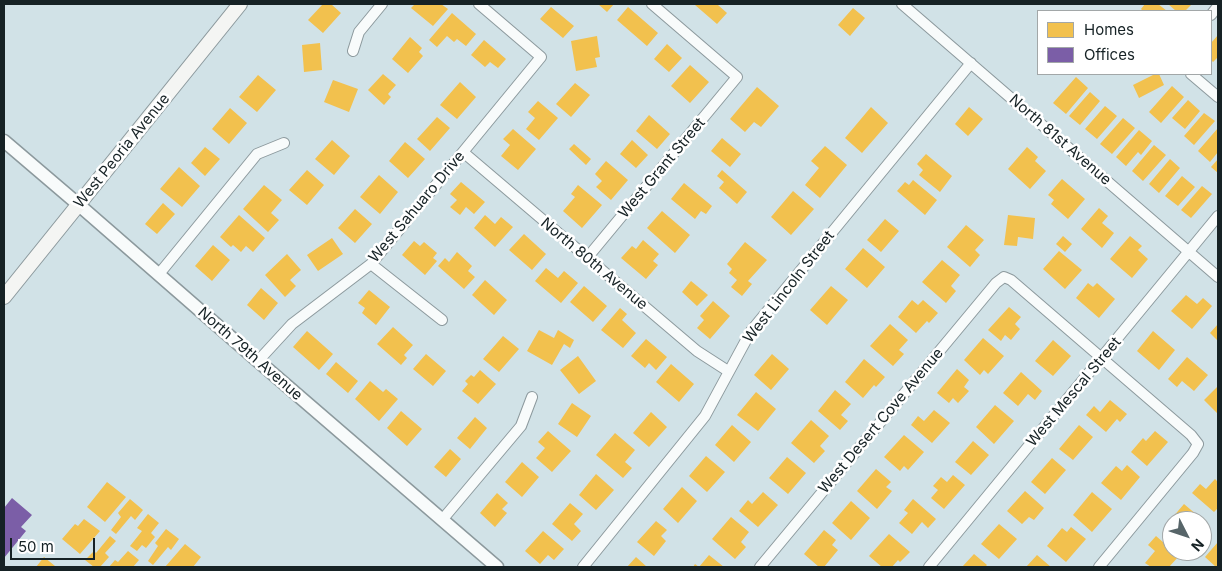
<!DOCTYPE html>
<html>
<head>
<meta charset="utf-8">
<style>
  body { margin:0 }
  #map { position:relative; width:1222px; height:571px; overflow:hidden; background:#d1e2e7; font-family:Inter,sans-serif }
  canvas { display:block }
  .frame { position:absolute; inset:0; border:5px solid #162225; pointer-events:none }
  .legend { position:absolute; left:1037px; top:10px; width:175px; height:65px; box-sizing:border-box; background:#fff; border:1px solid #a2a7a8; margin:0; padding:6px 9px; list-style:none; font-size:15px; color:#162225 }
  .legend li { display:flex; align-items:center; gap:10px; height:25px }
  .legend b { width:25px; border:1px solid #a2a7a8 }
  .north { position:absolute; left:1162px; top:511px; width:50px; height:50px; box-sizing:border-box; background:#fff; border:1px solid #a2a7a8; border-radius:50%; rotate:131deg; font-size:14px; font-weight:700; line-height:20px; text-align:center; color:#162225 }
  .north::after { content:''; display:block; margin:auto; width:18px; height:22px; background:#576569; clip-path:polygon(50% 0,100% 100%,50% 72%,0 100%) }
  .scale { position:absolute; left:10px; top:538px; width:85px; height:22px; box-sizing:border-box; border:2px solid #162225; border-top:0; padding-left:6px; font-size:15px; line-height:18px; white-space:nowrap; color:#162225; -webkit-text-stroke:4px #fff; paint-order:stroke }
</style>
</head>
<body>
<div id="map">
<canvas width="1222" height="571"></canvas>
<div class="frame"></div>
<ul class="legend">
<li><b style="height:14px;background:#f2c14e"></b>Homes</li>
<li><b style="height:14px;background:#7b5ea7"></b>Offices</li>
</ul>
<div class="north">N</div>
<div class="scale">50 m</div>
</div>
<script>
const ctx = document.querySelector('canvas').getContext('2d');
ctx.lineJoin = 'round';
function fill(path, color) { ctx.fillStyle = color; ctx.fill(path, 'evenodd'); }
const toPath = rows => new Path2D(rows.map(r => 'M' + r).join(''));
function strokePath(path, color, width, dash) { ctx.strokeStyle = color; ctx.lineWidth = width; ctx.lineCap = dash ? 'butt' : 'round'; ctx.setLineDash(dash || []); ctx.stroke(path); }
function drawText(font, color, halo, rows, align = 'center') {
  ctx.font = font + ' Inter,sans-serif'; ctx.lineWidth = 5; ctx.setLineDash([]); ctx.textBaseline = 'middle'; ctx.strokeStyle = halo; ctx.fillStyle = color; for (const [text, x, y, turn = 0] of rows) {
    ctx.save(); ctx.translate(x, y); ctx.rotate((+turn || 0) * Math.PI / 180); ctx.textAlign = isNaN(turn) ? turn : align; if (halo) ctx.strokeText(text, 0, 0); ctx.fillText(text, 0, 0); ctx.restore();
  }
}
const homes = toPath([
  [323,4,331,4,341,13,323,33,308,20],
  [415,4,441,4,448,9,433,26,411,8],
  [598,4,614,4,607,12],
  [696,4,719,4,718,5,727,13,717,24,695,5],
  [1145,4,1158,4,1167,11,1143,11,1141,9],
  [1168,4,1190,4,1191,5,1185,11,1176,11],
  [551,7,574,26,563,38,540,19],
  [628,7,658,33,647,46,617,20],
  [853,8,865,18,850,36,838,25],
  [452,13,476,34,466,46,457,39,454,42,447,36,437,47,429,40],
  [1218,35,1218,57,1213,62,1211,60,1211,43],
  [597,36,600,57,595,58,597,67,576,71,571,41],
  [410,37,422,48,419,52,423,56,408,73,392,59],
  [484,40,506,59,498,68,490,62,485,67,471,55],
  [320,43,322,70,304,72,302,45],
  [667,44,682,58,669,72,654,59],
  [690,65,709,82,690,103,671,86],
  [383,74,396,85,388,94,391,97,384,105,368,90],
  [1155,74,1159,74,1164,85,1139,98,1133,85],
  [258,75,276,90,257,112,239,97],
  [1076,77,1088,88,1066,114,1053,103],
  [333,80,358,89,349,112,324,102],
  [460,82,476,97,457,119,440,105],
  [575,83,590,95,571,117,556,104],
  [1172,86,1184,97,1161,123,1149,112],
  [757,87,779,106,761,127,754,122,745,132,730,119],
  [1090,92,1100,101,1080,125,1069,116],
  [1188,100,1200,111,1185,129,1172,118],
  [538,101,558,118,539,140,526,129,535,118,528,112],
  [1105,106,1117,116,1097,139,1085,129],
  [871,107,888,123,862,153,845,138],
  [969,107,983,119,968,136,955,124],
  [230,108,247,123,229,144,212,129],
  [1204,113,1215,121,1194,145,1184,136],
  [649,115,670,134,657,149,636,131],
  [437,117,450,128,430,151,417,139],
  [1123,118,1135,128,1112,154,1100,144],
  [1218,128,1218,152,1210,162,1198,151],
  [513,129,536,149,518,170,501,156,510,145,503,139],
  [1139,130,1152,141,1141,155,1138,152,1126,166,1116,157],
  [722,138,741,154,730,167,711,151],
  [332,140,350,156,334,175,315,159],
  [632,140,648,155,636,168,620,154],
  [405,142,425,159,408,178,389,161],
  [574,144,591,159,586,165,569,149],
  [1154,145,1166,155,1143,181,1132,171],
  [825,146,847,165,820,198,805,185,819,168,811,161],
  [205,147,220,159,205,176,191,163],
  [1027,147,1038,157,1035,161,1046,171,1030,189,1008,169],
  [926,154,952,176,940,192,919,175,923,170,917,164],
  [1170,159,1180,168,1159,193,1149,184],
  [1218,159,1218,173,1211,167],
  [606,161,628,180,611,200,596,187,602,181,595,174],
  [179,167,200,186,182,207,160,189],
  [307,170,324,185,307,205,289,190],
  [722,170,747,192,737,204,719,188,724,182,717,176],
  [379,175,398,192,380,214,360,197],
  [1182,176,1195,187,1178,206,1165,196],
  [1062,179,1085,199,1068,219,1051,204,1054,200,1048,195],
  [913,180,937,200,925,215,897,191,905,182,909,185],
  [461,182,485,202,474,214,466,207,460,215,450,207,457,200,450,194],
  [684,183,712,206,706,214,701,211,695,219,671,199],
  [264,185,282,200,271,213,279,220,268,232,243,209],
  [578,185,602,205,582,228,563,211,575,197,571,194],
  [1202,186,1212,194,1191,218,1181,210],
  [793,191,814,209,791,235,771,217],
  [163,203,175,214,157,234,145,224],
  [1099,208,1108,216,1102,223,1114,233,1102,248,1081,229],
  [355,209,372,224,355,243,338,228],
  [662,211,690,235,675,253,647,228],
  [239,215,265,238,253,252,246,246,241,252,233,245,231,247,220,237],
  [485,215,495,224,501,217,513,227,495,247,474,228],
  [1008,215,1035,218,1033,239,1018,237,1017,246,1004,245],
  [885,219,899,231,881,252,867,240],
  [966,225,984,240,975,250,980,255,970,267,947,247],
  [524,234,546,254,532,270,509,250],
  [1063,236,1072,244,1065,252,1056,244],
  [1130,236,1142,246,1138,250,1148,259,1132,278,1110,259],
  [332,238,343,254,318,271,307,255],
  [643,240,659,254,653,261,658,265,646,279,621,258,632,246,636,249],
  [414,241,420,246,424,242,437,253,433,258,437,261,425,275,402,255],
  [745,242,767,260,748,281,752,284,742,296,731,287,737,280,729,273,732,269,727,264],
  [213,245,230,260,212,281,195,266],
  [863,248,885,267,867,288,845,269],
  [1059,251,1082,270,1065,289,1043,269],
  [457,252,472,266,468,271,475,277,464,289,438,266,445,258,449,262],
  [287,254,301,270,290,280,296,286,285,297,265,275],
  [942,260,960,275,951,286,956,291,946,303,922,282],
  [546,268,558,278,564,271,578,283,561,303,535,281],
  [485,280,507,300,494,315,472,295],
  [691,281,708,295,697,306,682,292],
  [1088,283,1093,287,1097,283,1115,299,1099,318,1076,298],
  [584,286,607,306,593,322,570,302],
  [831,286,848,300,827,325,810,310],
  [261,288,278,303,264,320,247,305],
  [369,290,390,307,376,325,362,313,365,308,358,303],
  [1186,295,1197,304,1203,298,1212,306,1192,329,1171,311],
  [912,300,918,305,923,300,938,313,929,323,927,321,916,333,898,317],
  [713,301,730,316,710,339,697,328,704,320,700,316],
  [1009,307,1021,317,1015,324,1020,329,1011,340,1005,335,1001,341,988,330],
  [620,308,627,314,622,320,636,333,623,348,601,330],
  [890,324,908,340,899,350,904,354,893,366,870,346],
  [1218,324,1218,341,1210,333],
  [393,327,413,345,404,355,407,358,401,365,377,344],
  [539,330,554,338,558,330,574,340,570,348,564,344,552,365,527,351],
  [307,331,333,354,319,370,293,347],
  [1153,331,1175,350,1159,370,1137,351],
  [503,336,519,349,499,372,483,359],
  [983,338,1004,356,988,374,984,370,980,375,964,360],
  [646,339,667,357,656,370,649,363,645,368,631,356],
  [1053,340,1071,356,1053,376,1035,361],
  [426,354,446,371,433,386,413,369],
  [772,354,789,369,771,390,754,375],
  [578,356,596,381,579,394,560,370],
  [1187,357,1208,375,1194,391,1182,381,1177,387,1168,379],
  [864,359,885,377,876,387,874,385,863,398,845,382],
  [336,362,358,381,348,393,326,374],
  [671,364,694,384,679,402,656,382],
  [957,369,969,380,964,387,969,391,958,403,953,398,949,403,937,393],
  [480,370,496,384,478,404,462,391,468,384,465,381,471,375,474,377],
  [1021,372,1042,391,1035,400,1028,394,1018,406,1003,393],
  [370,381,383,392,386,389,398,399,379,421,355,399],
  [1218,386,1218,414,1204,400],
  [835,390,851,404,841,415,848,421,840,430,818,411],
  [756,392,776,409,758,431,737,415],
  [1110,400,1127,414,1120,422,1117,419,1106,432,1086,415,1094,406,1100,412],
  [572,403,591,416,577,437,558,424],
  [995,405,1014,421,994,444,976,427],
  [934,410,950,423,932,443,911,425,918,416,924,421],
  [401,411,422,429,407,446,387,428],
  [651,412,667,427,649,447,633,433],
  [475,417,487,428,470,449,457,438],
  [811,420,829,436,820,446,825,451,814,463,791,443],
  [732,425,751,442,734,462,715,445],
  [1079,425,1093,437,1073,460,1059,449],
  [548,431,571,451,552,472,536,458,545,448,538,442],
  [1155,431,1168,442,1147,466,1131,452,1143,438,1146,441],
  [615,433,635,450,625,462,632,468,623,478,596,455],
  [904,435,924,452,908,470,904,466,900,471,884,457],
  [973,441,989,455,971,475,955,462],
  [450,449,461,459,446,477,434,467],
  [706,456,725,472,707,492,689,476],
  [787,457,806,473,788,494,769,478],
  [1052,458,1066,470,1045,494,1031,482],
  [522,462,539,477,522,497,505,482],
  [1127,465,1140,477,1121,500,1101,483,1116,466,1122,471],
  [876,469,891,482,886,487,892,491,877,509,857,491],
  [596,474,614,490,596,510,579,495],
  [953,475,965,485,944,509,931,498,938,490,933,486,941,477,947,482],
  [1215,479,1218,482,1218,508,1214,512,1192,493,1200,484,1206,489],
  [107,482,126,497,105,522,87,507],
  [682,487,697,501,678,523,663,509],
  [1025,491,1044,508,1034,520,1029,517,1022,524,1007,511],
  [763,492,778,505,758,527,739,511,748,500,752,504],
  [1092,492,1112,509,1092,532,1073,515],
  [497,493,508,503,502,509,507,513,495,527,480,513],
  [130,499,143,510,135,520,131,516,116,534,111,530,121,517,118,513],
  [913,499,936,519,928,528,922,522,912,534,899,523,908,513,904,510],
  [851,501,870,518,851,540,832,523],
  [570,503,583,514,574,524,581,531,572,541,552,524],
  [1184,504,1204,521,1172,521,1172,530,1166,525],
  [148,514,159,523,151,533,155,537,146,548,142,545,137,551,130,546,142,531,137,528],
  [731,517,749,532,741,542,746,547,735,559,712,539],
  [84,519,100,531,80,554,62,539,75,524,78,526],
  [656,521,667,530,661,536,666,541,654,556,637,542],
  [999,524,1017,539,999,559,981,544],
  [1071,527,1086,539,1066,562,1047,546,1062,528,1067,532],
  [166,529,179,539,171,550,168,547,153,565,148,561,158,546,155,543],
  [824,530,836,540,832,545,838,550,824,567,819,567,804,554],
  [543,531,564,549,554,560,548,555,540,564,525,551],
  [889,534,910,552,900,562,898,560,892,567,882,567,869,556],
  [110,536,116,541,105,553,109,557,100,567,94,567,85,560,94,551,96,553],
  [1156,536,1179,556,1169,567,1151,567,1145,563,1155,551,1148,545],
  [1218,542,1218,567,1216,567,1205,557],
  [185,544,201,557,193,567,165,567],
  [128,551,139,560,133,567,109,567,115,560,118,562],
  [974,554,987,565,985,567,962,567],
  [709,555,724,567,693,567,695,564,699,567],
  [1037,555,1051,567,1026,567],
  [44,557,55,566,53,567,36,567],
  [636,557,647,567,627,567]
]);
const offices = toPath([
  [12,498,32,515,21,527,26,531,4,558,4,508]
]);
const minor = toPath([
  [902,4,1218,277],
  [1211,15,1218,6],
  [353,51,359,32,382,4],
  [1191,74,1218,97],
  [463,152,697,351,728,371],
  [587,258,737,77,652,4],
  [371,264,442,320],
  [159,274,257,154,284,143],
  [258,361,292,324,371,264,541,57,479,4],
  [442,520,521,426,532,397],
  [583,567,705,416,751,331,971,63],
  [760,567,996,283,1004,277,1011,280,1191,435,1198,444,1193,453,1099,567],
  [929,567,1218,216]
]);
const tertiary = toPath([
  [4,141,79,205,258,361,497,567]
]);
const secondary = toPath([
  [4,297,240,4]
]);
const streetNames = [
  ["North 81st Avenue",1060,140,41],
  ["West Peoria Avenue",122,151,-51],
  ["West Grant Street",662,168,-50],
  ["West Sahuaro Drive",417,207,-50],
  ["North 80th Avenue",594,264,40],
  ["West Lincoln Street",789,287,-52],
  ["North 79th Avenue",250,354,41],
  ["West Mescal Street",1074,392,-50],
  ["West Desert Cove Avenue",881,421,-50]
];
fill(homes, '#f2c14e');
fill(offices, '#7b5ea7');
strokePath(minor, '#8c999d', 12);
strokePath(tertiary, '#8c999d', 15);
strokePath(secondary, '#8c999d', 16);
strokePath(minor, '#f8fbfb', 10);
strokePath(tertiary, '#f8fbfb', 12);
strokePath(secondary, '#f4f5f3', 14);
drawText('15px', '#162225', '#fff', streetNames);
</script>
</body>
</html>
